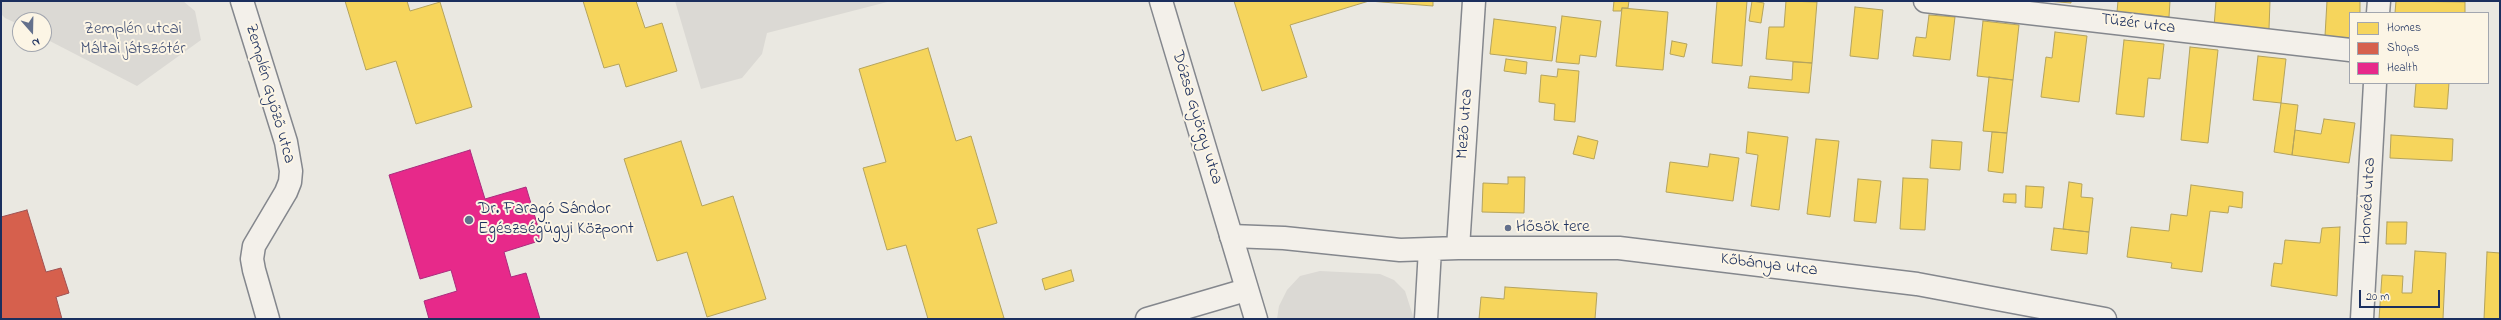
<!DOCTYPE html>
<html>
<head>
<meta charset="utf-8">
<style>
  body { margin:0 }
  #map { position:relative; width:2501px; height:320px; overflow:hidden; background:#eae8e1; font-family:"Indie Flower",sans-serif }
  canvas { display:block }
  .frame { position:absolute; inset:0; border:2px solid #1b2f5e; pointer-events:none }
  .legend { position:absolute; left:2349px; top:12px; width:140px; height:72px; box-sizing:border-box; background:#fcf5e5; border:1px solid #a2a6af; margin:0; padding:5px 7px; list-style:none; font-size:12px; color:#1b2f5e }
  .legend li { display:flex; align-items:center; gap:8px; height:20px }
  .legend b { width:20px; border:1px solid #a2a6af }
  .north { position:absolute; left:12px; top:12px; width:40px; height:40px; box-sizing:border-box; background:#fcf5e5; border:1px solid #a2a6af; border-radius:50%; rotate:160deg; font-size:11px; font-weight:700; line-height:16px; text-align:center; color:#1b2f5e }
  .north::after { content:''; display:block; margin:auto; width:14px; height:18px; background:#63708c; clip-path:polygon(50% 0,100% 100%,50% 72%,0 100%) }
  .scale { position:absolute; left:2359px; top:290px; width:81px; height:18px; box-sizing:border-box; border:2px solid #1b2f5e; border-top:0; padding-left:5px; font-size:12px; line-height:14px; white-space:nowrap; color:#1b2f5e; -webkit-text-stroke:3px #fcf5e5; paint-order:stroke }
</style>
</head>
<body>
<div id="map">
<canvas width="2501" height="320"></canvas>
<div class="frame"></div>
<ul class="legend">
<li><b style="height:11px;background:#f6d55c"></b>Homes</li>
<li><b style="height:11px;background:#d6604d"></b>Shops</li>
<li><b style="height:11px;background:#e7298a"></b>Health</li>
</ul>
<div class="north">N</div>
<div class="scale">20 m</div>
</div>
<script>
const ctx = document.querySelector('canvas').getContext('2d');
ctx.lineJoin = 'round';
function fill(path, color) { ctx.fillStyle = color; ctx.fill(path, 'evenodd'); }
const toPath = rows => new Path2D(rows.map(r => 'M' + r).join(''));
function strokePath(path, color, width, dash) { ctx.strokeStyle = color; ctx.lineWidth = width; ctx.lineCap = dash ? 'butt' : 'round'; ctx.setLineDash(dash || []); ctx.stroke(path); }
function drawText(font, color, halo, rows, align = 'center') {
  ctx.font = font + ' "Indie Flower",sans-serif'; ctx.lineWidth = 4; ctx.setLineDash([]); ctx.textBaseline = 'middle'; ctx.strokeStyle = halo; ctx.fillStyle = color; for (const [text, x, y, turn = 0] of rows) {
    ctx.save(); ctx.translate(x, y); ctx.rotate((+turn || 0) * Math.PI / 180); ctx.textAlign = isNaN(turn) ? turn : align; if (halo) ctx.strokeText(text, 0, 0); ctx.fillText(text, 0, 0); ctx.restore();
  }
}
const green = toPath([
  [1,1,183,1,195,11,201,40,137,86,44,38,44,20,20,20,20,25,5,18,1,14],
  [675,1,891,1,767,33,762,54,742,78,701,89],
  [1320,271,1380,274,1394,280,1405,291,1414,319,1277,319,1279,306,1287,290,1300,276]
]);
const homes = toPath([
  [345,1,407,1,410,11,440,2,472,107,416,124,396,61,366,70,345,1],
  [583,1,636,1,645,28,662,23,677,71,626,87,619,64,604,68,583,1],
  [1234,1,1433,1,1433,6,1369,1,1290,25,1307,77,1262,91,1234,1],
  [1614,1,1629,1,1628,8,1622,8,1621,11,1613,11,1614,1],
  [1717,1,1747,1,1742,66,1712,63,1717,1],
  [1752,1,1764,3,1761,23,1749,21,1752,1],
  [1786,1,1817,2,1812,63,1766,59,1769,27,1784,27,1786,1],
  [2047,1,2071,1,2071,3,2047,1],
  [2118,1,2170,1,2169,17,2117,12,2118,1],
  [2216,1,2270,1,2269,29,2214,27,2216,1],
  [2327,1,2360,1,2360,13,2350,13,2350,38,2325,36,2327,1],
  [2396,1,2465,2,2465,13,2395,13,2396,1],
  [1855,7,1883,10,1878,59,1850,56,1855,7],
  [1622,8,1668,12,1663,70,1616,66,1622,8],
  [1929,15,1955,17,1950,60,1913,56,1916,37,1926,38,1929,15],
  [1562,16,1601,21,1596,57,1580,55,1579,64,1556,62,1562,16],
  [1494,19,1556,27,1552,61,1490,54,1494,19],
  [1983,21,2019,25,2013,80,1977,76,1983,21],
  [2055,32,2087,36,2079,102,2041,97,2046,57,2052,58,2055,32],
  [2124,40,2164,44,2160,79,2148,78,2144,117,2116,114,2124,40],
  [1672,41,1687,44,1684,57,1670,54,1672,41],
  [2190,47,2218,50,2208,143,2181,140,2190,47],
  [928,48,956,141,971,136,997,223,977,229,1004,318,999,319,928,319,906,245,887,250,863,168,886,162,859,69,928,48],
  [2258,56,2286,59,2281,103,2253,100,2258,56],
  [1506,59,1527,62,1526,74,1504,71,1506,59],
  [1793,62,1812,63,1809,93,1748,88,1750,76,1792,80,1793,62],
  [1558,69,1579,71,1575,122,1554,120,1555,104,1539,102,1541,75,1557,77,1558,69],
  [1989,77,2013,80,2007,133,1983,131,1989,77],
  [2416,83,2449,83,2447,109,2414,107,2416,83],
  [2281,103,2298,105,2292,155,2274,152,2281,103],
  [2324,119,2355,123,2349,163,2292,155,2295,130,2321,134,2324,119],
  [1748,132,1788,137,1779,210,1751,206,1758,155,1746,153,1748,132],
  [1992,132,2007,133,2003,173,1988,171,1992,132],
  [2391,135,2453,139,2452,161,2390,158,2391,135],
  [1578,136,1598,141,1594,159,1573,154,1578,136],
  [1816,139,1839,141,1830,217,1807,214,1816,139],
  [1932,140,1962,142,1960,170,1930,168,1932,140],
  [681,141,702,206,733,196,766,299,707,317,687,252,657,261,624,159,681,141],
  [1710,154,1739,158,1733,201,1666,192,1670,162,1708,167,1710,154],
  [1508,177,1525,177,1524,213,1482,212,1483,183,1508,184,1508,177],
  [1903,178,1928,179,1925,230,1900,229,1903,178],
  [1858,179,1881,181,1876,223,1854,221,1858,179],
  [2069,182,2082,184,2081,197,2093,198,2089,232,2063,229,2069,182],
  [2191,185,2243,192,2242,208,2229,206,2228,213,2210,211,2202,272,2171,268,2172,263,2127,257,2131,227,2169,231,2171,214,2187,216,2191,185],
  [2026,186,2044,187,2042,208,2025,207,2026,186],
  [2004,194,2016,194,2016,203,2003,202,2004,194],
  [2387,222,2407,222,2406,244,2386,244,2387,222],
  [2340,227,2337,296,2271,286,2274,263,2282,264,2285,240,2320,243,2322,228,2340,227],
  [2054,228,2089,232,2087,254,2051,250,2054,228],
  [2415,251,2446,253,2443,319,2379,319,2382,275,2403,276,2402,293,2412,293,2415,251],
  [2487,252,2500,253,2500,319,2484,319,2487,252],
  [1071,270,1074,281,1045,290,1042,279,1071,270],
  [1505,287,1597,293,1595,319,1479,319,1481,297,1504,299,1505,287]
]);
const shops = toPath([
  [27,210,46,272,61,268,69,293,56,297,62,319,1,319,1,217,27,210]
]);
const health = toPath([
  [470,150,485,199,526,187,542,240,504,252,511,277,526,273,540,319,429,319,424,301,457,291,451,270,420,279,389,175,470,150]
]);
const street = toPath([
  [242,1,286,142,291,171,290,182,286,192,254,246,252,259,254,270,268,319],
  [1925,1,2350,50],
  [2378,13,2379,1],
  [1231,236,1284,238,1400,250,1458,248,1619,248,1917,284,2105,319],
  [1458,248,1474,1],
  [1147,319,1246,290],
  [1426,319,1430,249],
  [2362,319,2375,83]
]);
const secondary = toPath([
  [1161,1,1256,319]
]);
const markers = [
  [469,220,5,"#63708c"],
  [1508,228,4,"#63708c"]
];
const streetNames = [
  ["Tüzér utca",2138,25,7],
  ["Zemplén Győző utca",269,94,74],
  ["Dózsa György utca",1196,118,73],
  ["Mező utca",1466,124,-86],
  ["Honvéd utca",2369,201,-87],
  ["Kőbánya utca",1769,266,7]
];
const parkNames = [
  ["Zemplén utcai",133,30],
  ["Máltai játszótér",133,50]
];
const poiNames = [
  ["Dr. Faragó Sándor",478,210],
  ["Egészségügyi Központ",478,230],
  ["Hősök tere",1516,228]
];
fill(green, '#dbd9d4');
fill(homes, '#f6d55c');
strokePath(homes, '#b4a35d', 1);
fill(shops, '#d6604d');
strokePath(shops, '#9e5152', 1);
fill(health, '#e7298a');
strokePath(health, '#aa2b7d', 1);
strokePath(street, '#84878d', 25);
strokePath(secondary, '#84878d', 25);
strokePath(street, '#f3f0ea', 22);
strokePath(secondary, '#f3f0ea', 22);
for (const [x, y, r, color] of markers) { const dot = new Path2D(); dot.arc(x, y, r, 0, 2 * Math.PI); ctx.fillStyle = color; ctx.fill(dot); strokePath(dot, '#fcf5e5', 1.5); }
drawText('17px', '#1b2f5e', '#fcf5e5', streetNames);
drawText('17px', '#485679', '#fcf5e5', parkNames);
drawText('17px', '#1b2f5e', '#fcf5e5', poiNames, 'left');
</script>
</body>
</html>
